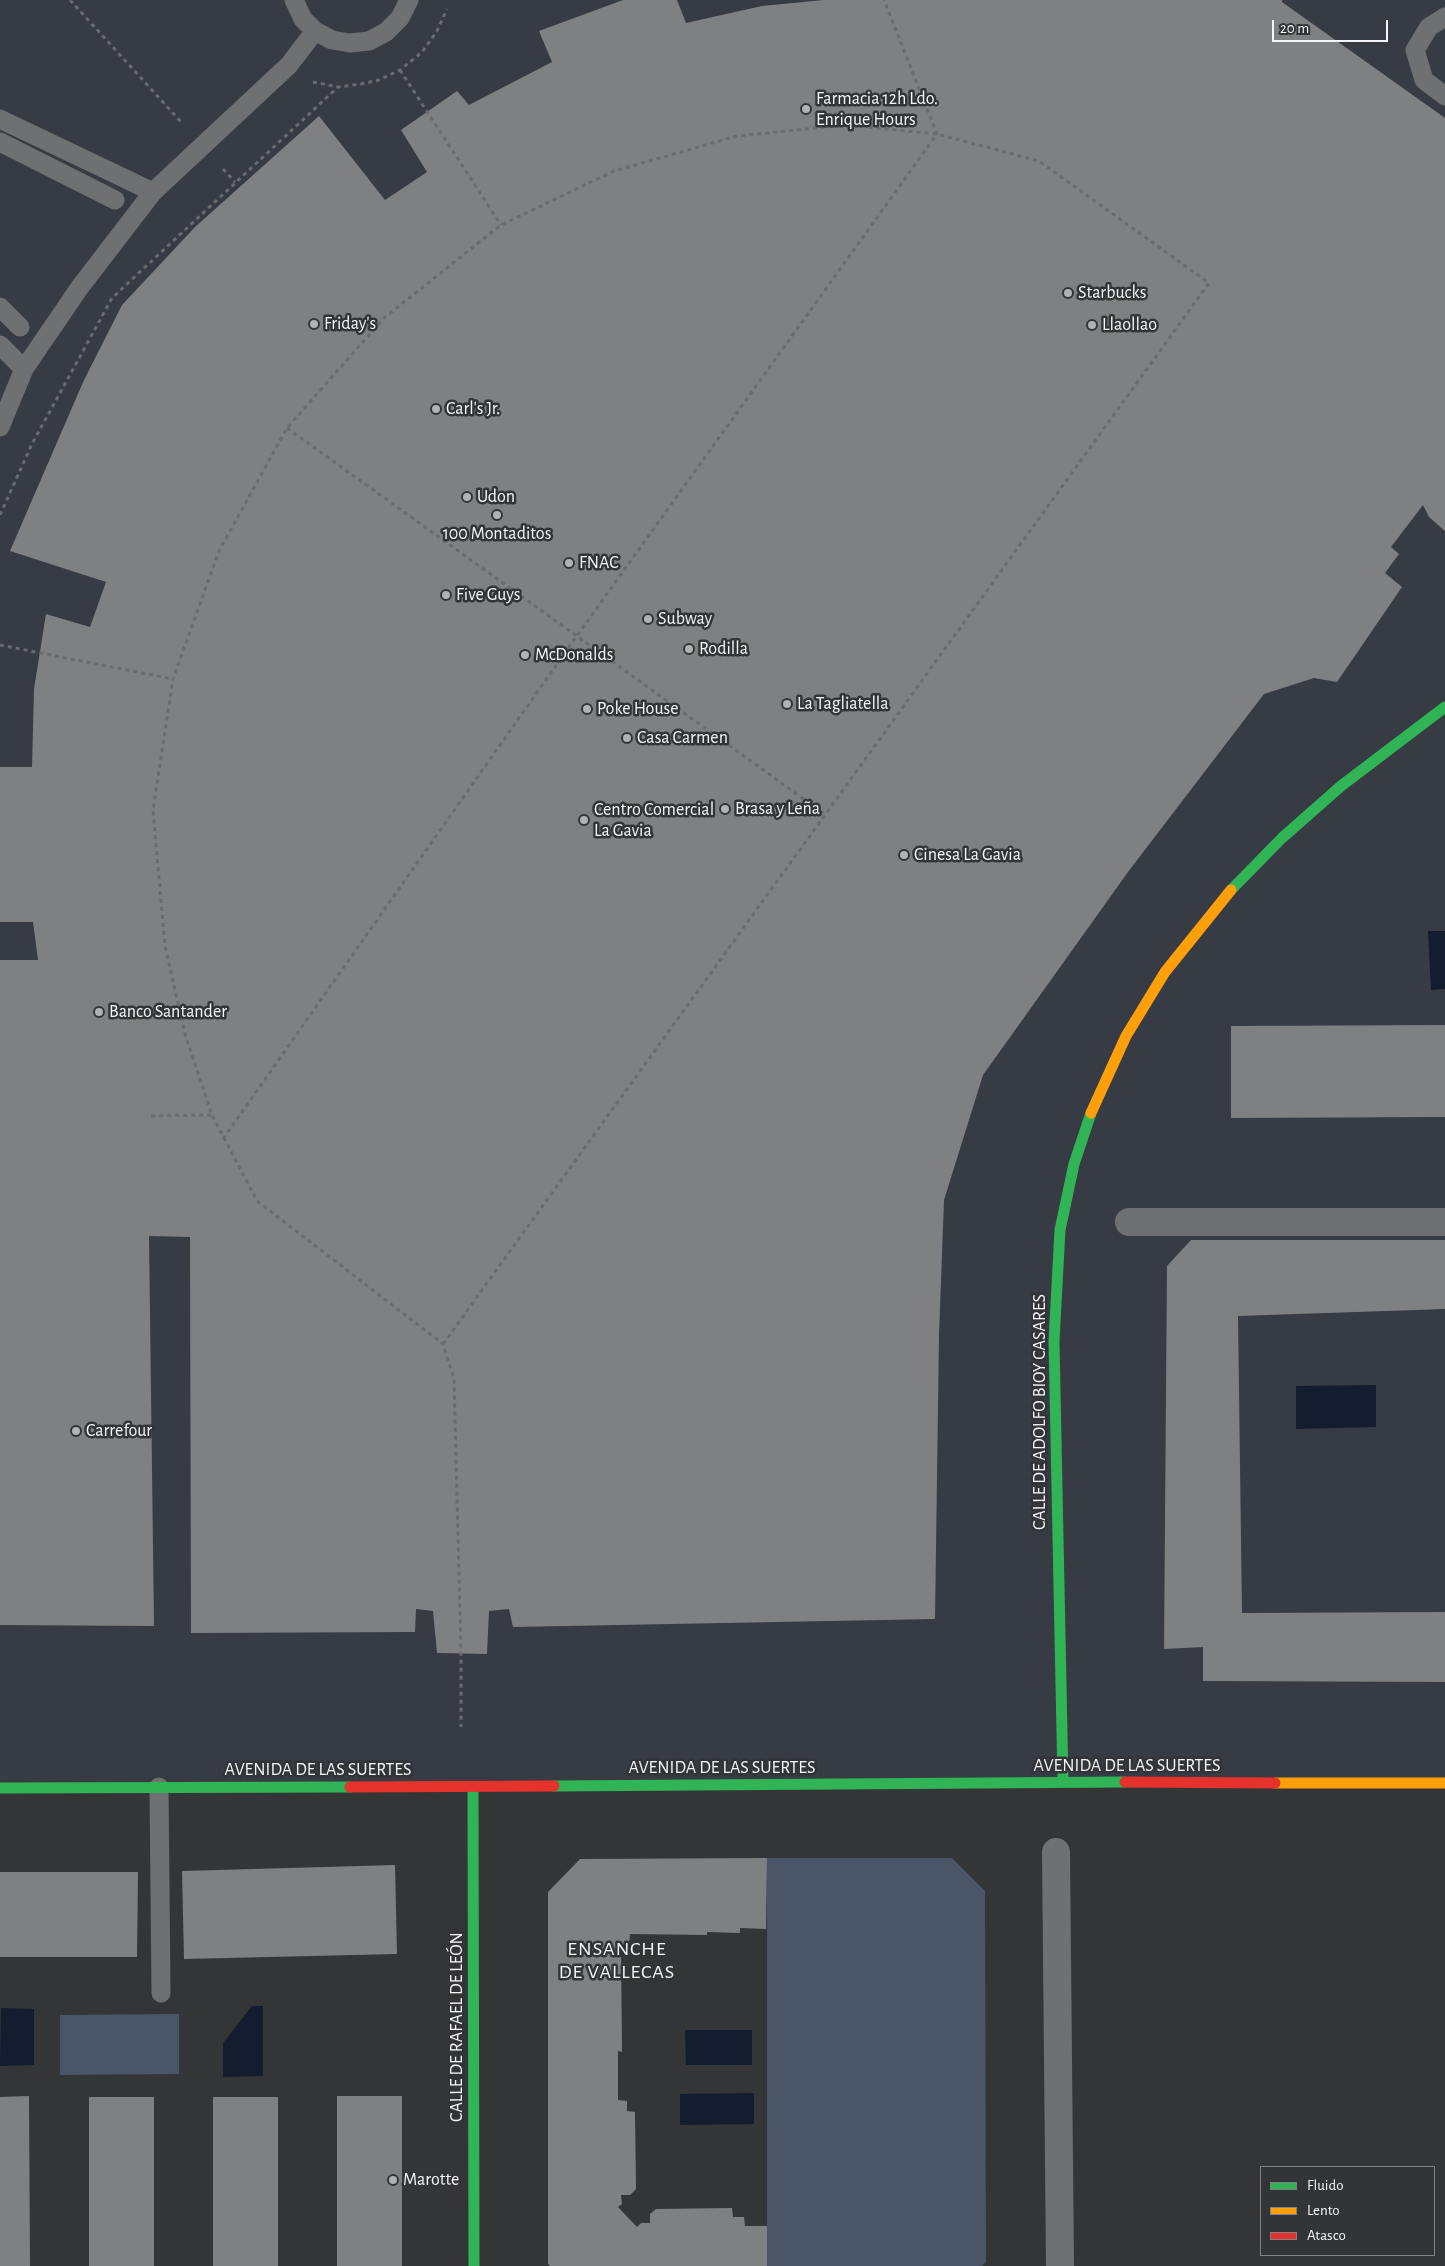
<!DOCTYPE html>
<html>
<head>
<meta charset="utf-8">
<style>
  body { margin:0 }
  #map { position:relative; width:1445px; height:2266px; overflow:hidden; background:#333537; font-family:"Alegreya Sans",sans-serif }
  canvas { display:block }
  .legend { position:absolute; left:1260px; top:2166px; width:175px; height:90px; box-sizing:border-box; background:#323438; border:1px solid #808185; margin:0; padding:6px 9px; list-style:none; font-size:15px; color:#f4f5f8 }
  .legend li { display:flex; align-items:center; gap:10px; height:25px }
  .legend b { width:25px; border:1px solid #808185 }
  .scale { position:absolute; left:1272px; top:20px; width:116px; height:22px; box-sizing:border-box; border:2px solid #f4f5f8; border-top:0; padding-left:6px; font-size:15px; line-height:18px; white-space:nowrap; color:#f4f5f8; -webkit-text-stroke:4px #323438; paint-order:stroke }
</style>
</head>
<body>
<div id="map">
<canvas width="1445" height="2266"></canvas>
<ul class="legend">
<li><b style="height:6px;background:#30b455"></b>Fluido</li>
<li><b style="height:6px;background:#ff9f0a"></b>Lento</li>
<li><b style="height:6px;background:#e5322d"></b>Atasco</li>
</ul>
<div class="scale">20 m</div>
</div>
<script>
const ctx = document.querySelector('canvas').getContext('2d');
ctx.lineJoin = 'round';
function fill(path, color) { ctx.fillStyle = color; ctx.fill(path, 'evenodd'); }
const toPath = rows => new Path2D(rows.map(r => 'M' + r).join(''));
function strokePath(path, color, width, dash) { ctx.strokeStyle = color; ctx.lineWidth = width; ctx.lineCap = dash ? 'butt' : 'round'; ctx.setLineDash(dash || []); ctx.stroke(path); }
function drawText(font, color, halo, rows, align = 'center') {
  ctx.font = font + ' "Alegreya Sans",sans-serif'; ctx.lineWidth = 5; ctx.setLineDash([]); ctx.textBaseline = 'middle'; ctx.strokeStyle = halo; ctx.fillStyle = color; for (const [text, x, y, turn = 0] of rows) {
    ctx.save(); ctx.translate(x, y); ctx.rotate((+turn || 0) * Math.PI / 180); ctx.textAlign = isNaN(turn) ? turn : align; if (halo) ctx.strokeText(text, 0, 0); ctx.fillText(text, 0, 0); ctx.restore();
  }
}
const built = toPath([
  [0,0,1445,0,1445,1783,0,1788]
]);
const green = toPath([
  [767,1858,952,1858,985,1891,986,2262,982,2266,767,2266],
  [179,2014,179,2074,60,2075,60,2015]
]);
const water = toPath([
  [1428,931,1445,931,1445,989,1431,990],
  [1376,1385,1376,1427,1296,1429,1296,1386],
  [252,2006,263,2006,263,2076,223,2077,223,2043],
  [1,2008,34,2009,34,2065,0,2066],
  [685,2030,752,2030,752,2065,686,2065],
  [754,2093,754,2124,680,2125,680,2094]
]);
const building = toPath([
  [623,0,677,0,686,23,762,6,824,0,1282,0,1282,2,1445,118,1445,531,1429,517,1423,505,1391,547,1399,554,1385,573,1402,587,1337,682,1314,678,1264,694,1128,872,983,1075,944,1200,939,1335,935,1619,513,1627,509,1609,489,1611,487,1654,437,1653,433,1611,416,1609,415,1632,191,1633,190,1237,149,1236,154,1626,0,1625,0,960,38,960,33,922,0,922,0,767,32,767,34,689,46,614,90,627,106,582,10,551,84,380,122,305,195,227,319,116,385,200,427,172,401,130,457,91,469,105,552,62,539,31],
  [1445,1025,1445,1117,1231,1118,1231,1026],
  [1191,1240,1445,1240,1445,1309,1238,1316,1242,1613,1445,1612,1445,1682,1203,1681,1203,1647,1164,1649,1167,1266],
  [767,1858,766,1929,740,1928,740,1933,707,1932,707,1935,630,1934,629,1948,621,1948,622,2052,618,2051,618,2100,627,2101,627,2111,635,2112,636,2189,630,2195,621,2195,622,2204,618,2207,637,2227,641,2223,650,2223,650,2214,656,2209,732,2208,733,2217,744,2217,745,2226,767,2226,767,2266,550,2266,548,2264,548,1892,580,1859],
  [395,1865,397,1954,184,1959,182,1871],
  [0,1872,138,1872,137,1957,0,1957],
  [29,2096,30,2266,0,2266,0,2097],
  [337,2096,402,2096,402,2266,337,2266],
  [89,2097,154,2097,154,2266,89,2266],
  [213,2097,278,2097,278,2266,213,2266]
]);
const path = toPath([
  [70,0,182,123],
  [400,70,501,225],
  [313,82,338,87,361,84,379,80,400,70,422,52,437,31,447,9],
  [223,169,235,182],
  [287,428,826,815],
  [0,515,32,444,112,298,338,87],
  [0,645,173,679],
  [151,1116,212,1115],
  [223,1139,576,637,937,134,884,0],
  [443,1344,1209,283,1039,161,937,134,846,125,737,136,614,171,501,225,384,318,287,428,219,551,173,679,153,810,165,946,185,1034,212,1115,257,1201,443,1344,454,1379,461,1653,461,1727]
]);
const lane = toPath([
  [294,0,303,19,315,31,332,40,350,43,369,41,386,32,400,18,409,0],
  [1445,17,1429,27,1415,50,1424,80,1445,96],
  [0,119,153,192],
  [0,142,115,200],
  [0,307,20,327],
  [0,345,24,369],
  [0,427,24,369,80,287,153,192,289,65,315,31],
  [159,1787,161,1993]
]);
const street = toPath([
  [1129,1222,1445,1222],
  [1056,1852,1060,2266]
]);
const fast = toPath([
  [1231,890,1282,838,1341,786,1445,707],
  [1063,1782,1054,1341,1060,1230,1074,1164,1091,1113],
  [554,1786,1125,1782],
  [473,1787,474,2266],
  [0,1788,350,1787]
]);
const slow = toPath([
  [1091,1113,1126,1036,1165,972,1231,890],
  [1275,1783,1445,1783]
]);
const jam = toPath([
  [1125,1782,1275,1783],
  [350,1787,554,1786]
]);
const markers = [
  [806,109,5,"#b0b2b4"],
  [1068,293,5,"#b0b2b4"],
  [314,324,5,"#b0b2b4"],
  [1092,325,5,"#b0b2b4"],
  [436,409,5,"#b0b2b4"],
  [467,497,5,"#b0b2b4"],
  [497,515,5,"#b0b2b4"],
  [569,563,5,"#b0b2b4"],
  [446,595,5,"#b0b2b4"],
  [648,619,5,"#b0b2b4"],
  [689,649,5,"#b0b2b4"],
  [525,655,5,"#b0b2b4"],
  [787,704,5,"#b0b2b4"],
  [587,709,5,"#b0b2b4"],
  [627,738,5,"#b0b2b4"],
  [725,809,5,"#b0b2b4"],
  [584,820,5,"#b0b2b4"],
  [904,855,5,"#b0b2b4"],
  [99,1012,5,"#b0b2b4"],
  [76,1431,5,"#b0b2b4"],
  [393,2180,5,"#b0b2b4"]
];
const poiNames = [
  ["Farmacia 12h Ldo.",816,99],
  ["Enrique Hours",816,120],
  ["Starbucks",1078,293],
  ["Friday's",324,324],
  ["Llaollao",1102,325],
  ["Carl's Jr.",446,409],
  ["Udon",477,497],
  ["100 Montaditos",497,534,"center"],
  ["FNAC",579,563],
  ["Five Guys",456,595],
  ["Subway",658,619],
  ["Rodilla",699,649],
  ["McDonalds",535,655],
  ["La Tagliatella",797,704],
  ["Poke House",597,709],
  ["Casa Carmen",637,738],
  ["Brasa y Leña",735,809],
  ["Centro Comercial",594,810],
  ["La Gavia",594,831],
  ["Cinesa La Gavia",914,855],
  ["Banco Santander",109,1012],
  ["Carrefour",86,1431],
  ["Marotte",403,2180]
];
const streetNames = [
  ["CALLE DE ADOLFO BIOY CASARES",1040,1412,-90],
  ["AVENIDA DE LAS SUERTES",1127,1766],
  ["AVENIDA DE LAS SUERTES",722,1768],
  ["AVENIDA DE LAS SUERTES",318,1770],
  ["CALLE DE RAFAEL DE LEÓN",457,2027,-90]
];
const quarterNames = [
  ["ENSANCHE",617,1949],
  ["DE VALLECAS",617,1972]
];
fill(built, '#363b44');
fill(green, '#4b5568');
fill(water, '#141c30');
fill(building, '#7f8082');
strokePath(path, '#6a6b6d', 3, [4, 4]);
strokePath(lane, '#6f7072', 19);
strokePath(street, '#6f7072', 28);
strokePath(fast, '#30b455', 11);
strokePath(slow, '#ff9f0a', 11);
strokePath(jam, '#e5322d', 11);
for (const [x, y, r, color] of markers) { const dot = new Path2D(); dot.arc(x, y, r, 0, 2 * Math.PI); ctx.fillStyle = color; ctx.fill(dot); strokePath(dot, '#323438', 2); }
drawText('18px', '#f4f5f8', '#323438', poiNames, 'left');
drawText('18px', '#f4f5f8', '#323438', streetNames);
ctx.letterSpacing = '1px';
drawText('20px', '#f4f5f8', '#323438', quarterNames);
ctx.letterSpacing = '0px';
</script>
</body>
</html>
